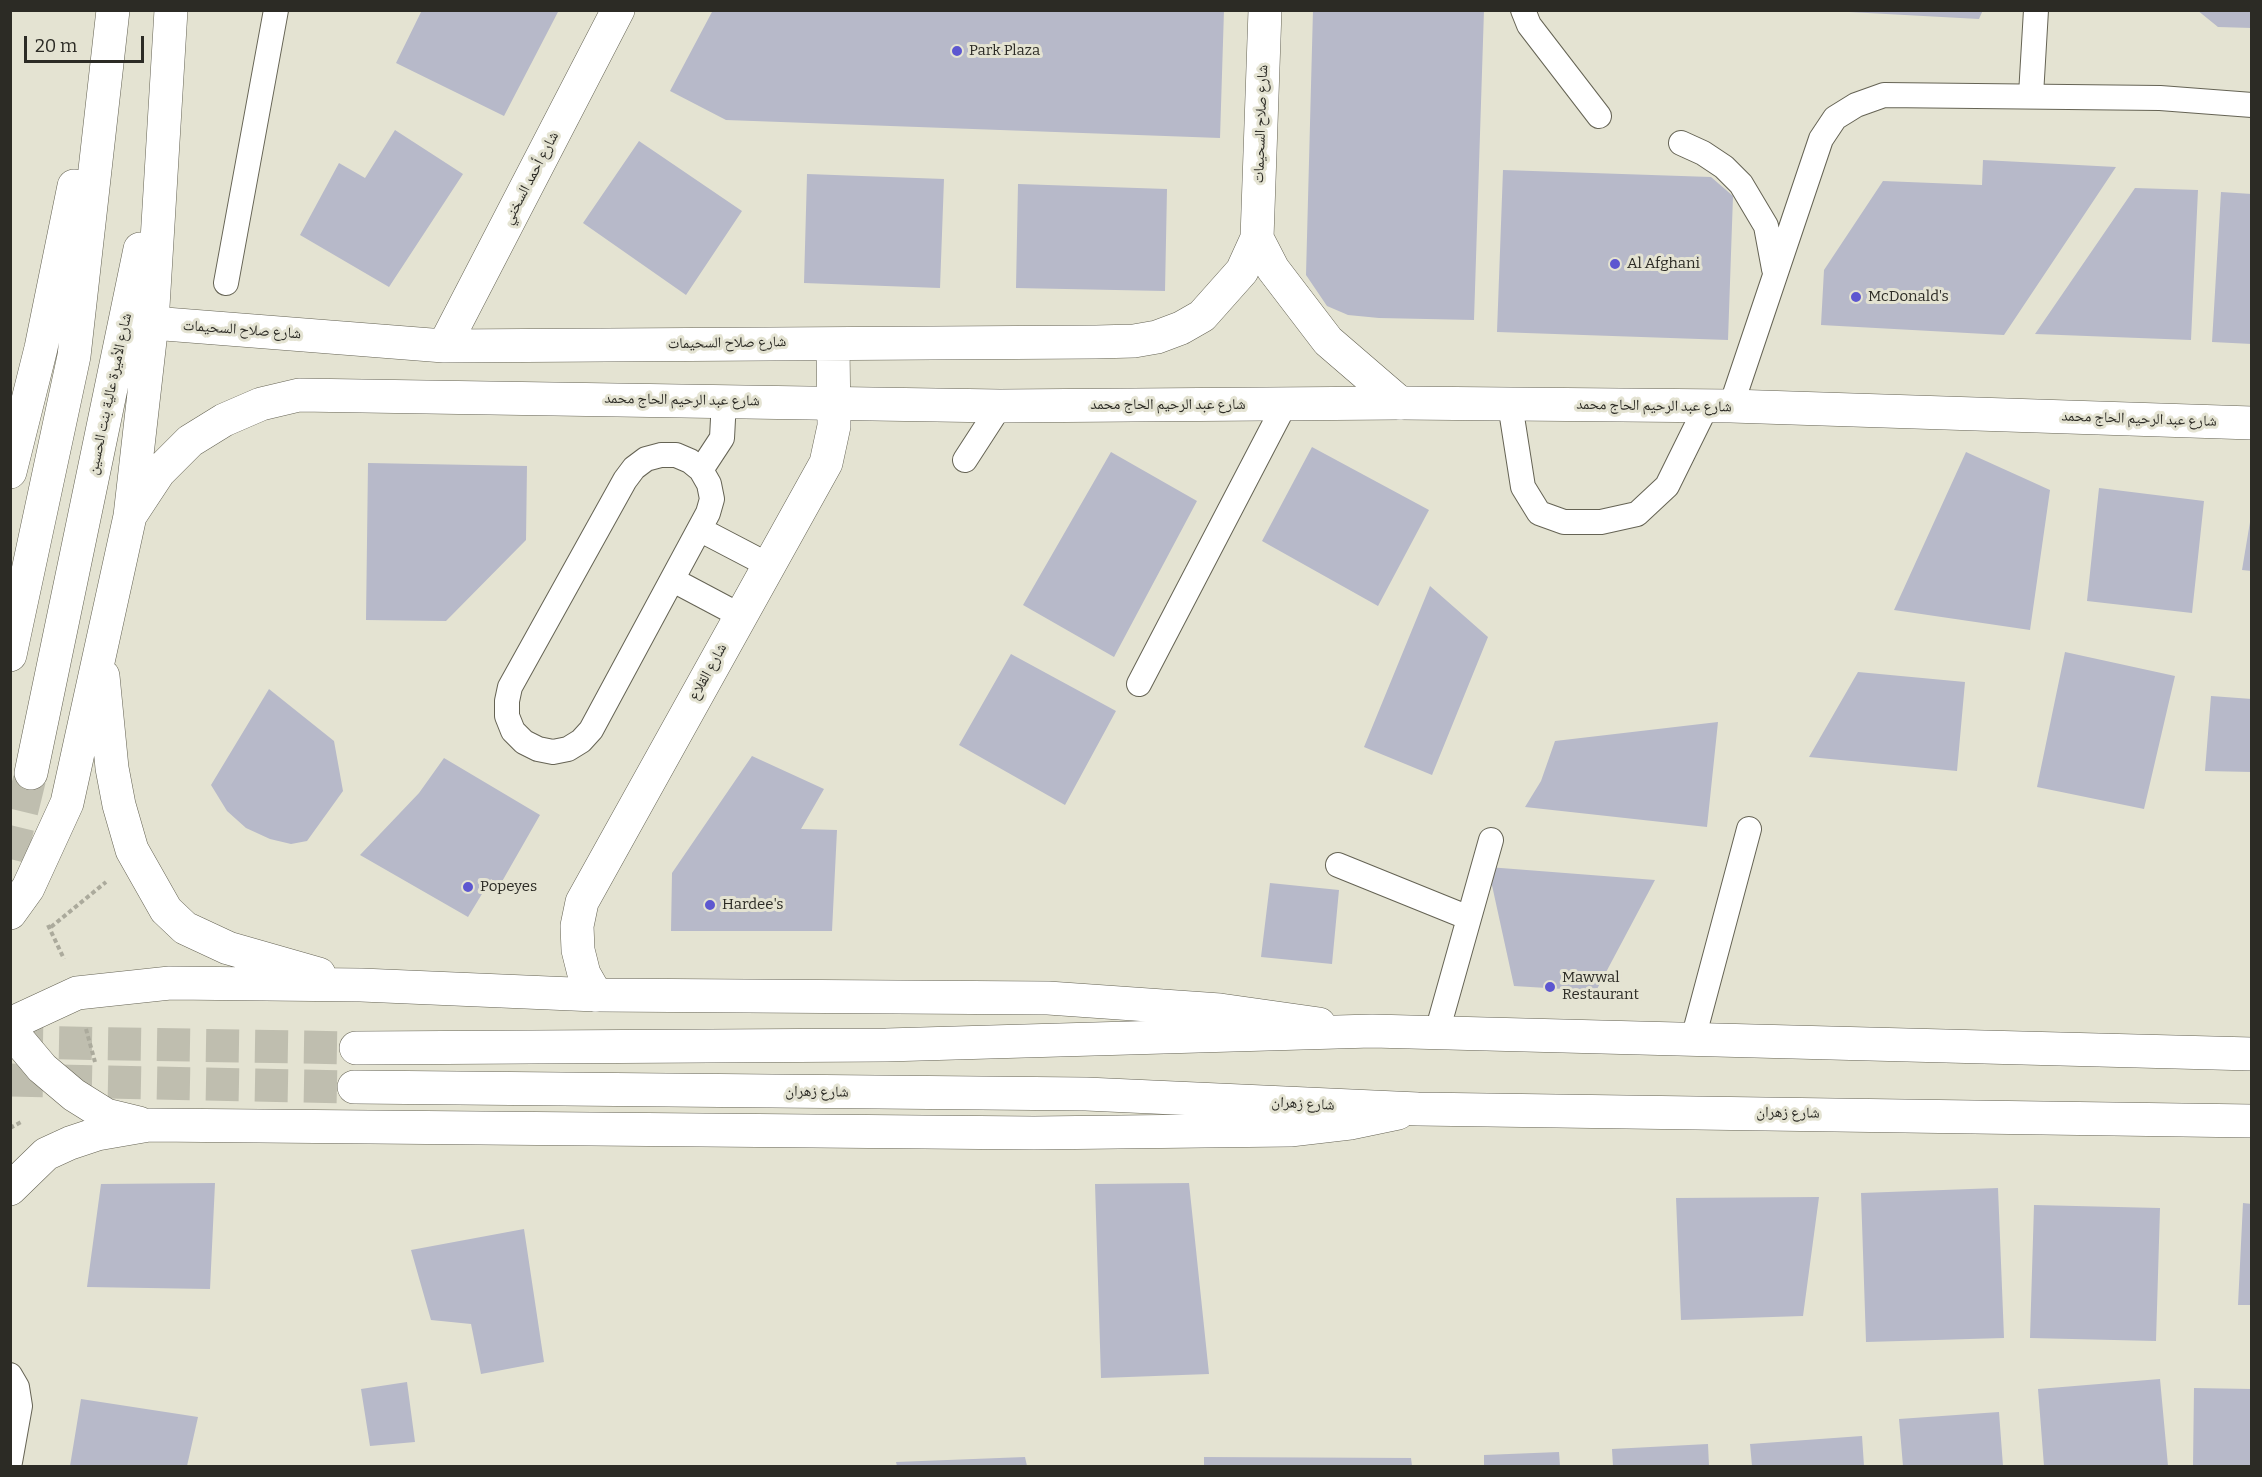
<!DOCTYPE html>
<html>
<head>
<meta charset="utf-8">
<style>
  body { margin:0 }
  #map { position:relative; width:2262px; height:1477px; overflow:hidden; background:#e4e3d2; font-family:Bitter,serif }
  canvas { display:block }
  .frame { position:absolute; inset:0; border:12px solid #2c2b25; pointer-events:none }
  .scale { position:absolute; left:24px; top:36px; width:120px; height:27px; box-sizing:border-box; border:3px solid #2c2b25; border-top:0; padding-left:8px; font-size:18px; line-height:21px; white-space:nowrap; color:#2c2b25; -webkit-text-stroke:4px #e4e3d2; paint-order:stroke }
</style>
</head>
<body>
<div id="map">
<canvas width="2262" height="1477"></canvas>
<div class="frame"></div>
<div class="scale">20 m</div>
</div>
<script>
const ctx = document.querySelector('canvas').getContext('2d');
ctx.lineJoin = 'round';
function fill(path, color) { ctx.fillStyle = color; ctx.fill(path, 'evenodd'); }
const toPath = rows => new Path2D(rows.map(r => 'M' + r).join(''));
function strokePath(path, color, width, dash) { ctx.strokeStyle = color; ctx.lineWidth = width; ctx.lineCap = dash ? 'butt' : 'round'; ctx.setLineDash(dash || []); ctx.stroke(path); }
function drawText(font, color, halo, rows, align = 'center') {
  ctx.font = font + ' Bitter,"Noto Naskh Arabic",serif'; ctx.lineWidth = 6; ctx.setLineDash([]); ctx.textBaseline = 'middle'; ctx.strokeStyle = halo; ctx.fillStyle = color; for (const [text, x, y, turn = 0] of rows) {
    ctx.save(); ctx.translate(x, y); ctx.rotate((+turn || 0) * Math.PI / 180); ctx.textAlign = isNaN(turn) ? turn : align; if (halo) ctx.strokeText(text, 0, 0); ctx.fillText(text, 0, 0); ctx.restore();
  }
}
const building = toPath([
  [422,10,559,10,504,116,396,63],
  [713,10,1224,10,1220,138,726,120,670,91],
  [1313,10,1484,10,1474,320,1379,318,1348,315,1327,306,1306,275],
  [1812,10,1983,10,1979,19],
  [2197,10,2252,10,2252,28,2218,27],
  [395,130,463,174,389,287,300,235,339,163,365,178],
  [639,141,742,211,686,295,583,223],
  [1983,160,2116,167,2004,335,1821,325,1824,270,1883,181,1982,185],
  [1503,170,1711,177,1733,196,1728,340,1497,332],
  [807,174,944,179,940,288,804,283],
  [1018,184,1167,189,1165,291,1016,288],
  [2135,188,2198,190,2191,340,2035,334],
  [2221,192,2252,194,2252,344,2212,342],
  [1312,447,1429,510,1378,606,1262,541],
  [1111,452,1197,501,1114,657,1023,605],
  [1966,452,2050,490,2030,630,1894,610],
  [368,463,527,466,526,540,446,621,366,620],
  [2099,488,2204,501,2192,613,2087,601],
  [2250,522,2252,523,2252,571,2242,570],
  [1430,586,1488,637,1432,775,1364,747],
  [2065,652,2175,676,2144,809,2037,787],
  [1011,654,1116,711,1065,805,959,745],
  [1858,672,1965,682,1957,771,1809,757],
  [269,689,334,741,343,791,307,841,291,844,270,839,246,828,227,811,211,785],
  [2211,696,2252,699,2252,772,2205,771],
  [1718,722,1707,827,1525,807,1541,781,1555,741],
  [752,756,824,789,801,829,837,830,832,931,671,931,672,873],
  [444,758,540,815,500,885,491,879,468,917,360,855,419,793],
  [1488,867,1655,880,1596,991,1514,986],
  [1270,883,1339,890,1332,964,1261,957],
  [215,1183,210,1289,87,1287,101,1184],
  [1189,1183,1209,1374,1101,1378,1095,1184],
  [1998,1188,2004,1338,1866,1342,1861,1193],
  [1819,1197,1803,1316,1681,1320,1676,1198],
  [2243,1203,2252,1204,2252,1305,2238,1305],
  [2034,1205,2160,1208,2156,1341,2030,1338],
  [524,1229,544,1362,481,1374,471,1324,431,1320,411,1250],
  [2160,1379,2168,1466,2044,1466,2038,1389],
  [407,1382,415,1442,370,1446,361,1389],
  [2194,1388,2252,1389,2252,1466,2193,1466],
  [81,1399,198,1417,187,1466,70,1466],
  [1999,1412,2003,1466,1903,1466,1899,1419],
  [1862,1436,1864,1466,1752,1466,1750,1444],
  [1708,1444,1709,1466,1613,1466,1612,1449],
  [1559,1452,1560,1466,1484,1466,1484,1455],
  [1025,1457,1027,1466,897,1466,896,1462],
  [1204,1457,1411,1458,1412,1466,1204,1466]
]);
const secondaryTunnel = toPath([
  [10,859,31,773]
]);
const primaryTunnel = toPath([
  [10,1042,356,1048],
  [10,1080,354,1087]
]);
const path = toPath([
  [48,925,64,959],
  [51,927,106,882],
  [86,1029,95,1062],
  [10,1128,23,1121]
]);
const lane = toPath([
  [1523,10,1529,25,1599,116],
  [2031,95,2036,10],
  [1681,143,1703,153,1724,167,1741,184,1766,226,1774,269],
  [226,283,276,10],
  [1510,404,1523,487,1539,513,1564,522,1601,522,1637,514,1667,486,1706,407],
  [1731,406,1821,139,1835,118,1856,105,1884,95,2160,98,2252,105],
  [661,455,676,455,690,461,701,470,709,484,712,499,708,513,591,730,581,741,568,749,553,752,538,749,524,742,513,731,507,716,507,701,510,687,625,480,634,468,646,459,661,455],
  [965,460,1000,406],
  [701,470,722,438,724,400],
  [701,530,768,565],
  [673,580,739,615],
  [1139,684,1285,404],
  [1338,865,1469,918],
  [1437,1032,1491,840],
  [1693,1039,1749,829],
  [10,1375,17,1387,20,1406,10,1462]
]);
const street = toPath([
  [1257,238,1273,269,1328,341,1400,403],
  [152,323,444,346,1096,342,1134,341,1157,337,1181,328,1202,316,1242,271,1257,238,1265,10],
  [444,346,618,10],
  [596,995,584,974,578,950,577,926,582,902,826,463,834,426,833,344]
]);
const secondary = toPath([
  [10,472,41,348,74,186],
  [130,516,159,472,190,441,224,420,261,404,299,395,1000,406,1400,403,1731,406,2252,423],
  [10,655,74,356,113,10],
  [103,676,112,768,119,805,132,850,166,910,185,928,228,948,319,974],
  [31,773,140,249],
  [10,913,28,888,67,803,130,516,152,323,171,10],
  [10,1024,77,993,170,983,361,985,596,995,1048,998,1220,1010,1319,1024],
  [10,1030,42,1068,74,1095,106,1115,139,1123],
  [10,1189,46,1154,70,1143,97,1134,149,1125,1034,1133,1290,1130,1350,1123,1398,1113]
]);
const primary = toPath([
  [356,1048,886,1045,1372,1031,2252,1054],
  [354,1087,1086,1094,1418,1109,2252,1121]
]);
const markers = [
  [957,51,6,"#5d57d0"],
  [1615,264,6,"#5d57d0"],
  [1856,297,6,"#5d57d0"],
  [468,887,6,"#5d57d0"],
  [710,905,6,"#5d57d0"],
  [1550,987,6,"#5d57d0"]
];
const poiNames = [
  ["Park Plaza",969,51],
  ["Al Afghani",1627,264],
  ["McDonald's",1868,297],
  ["Popeyes",480,887],
  ["Hardee's",722,905],
  ["Mawwal",1562,978],
  ["Restaurant",1562,995]
];
const streetNames = [
  ["شارع صلاح السحيمات",1261,124,-88],
  ["شارع أحمد السخني",531,178,-62],
  ["شارع صلاح السحيمات",242,330,4],
  ["شارع صلاح السحيمات",727,343,-1],
  ["شارع الأميرة عالية بنت الحسين",110,394,-78],
  ["شارع عبد الرحيم الحاج محمد",682,400,1],
  ["شارع عبد الرحيم الحاج محمد",1168,405],
  ["شارع عبد الرحيم الحاج محمد",1654,406,1],
  ["شارع عبد الرحيم الحاج محمد",2139,419,2],
  ["شارع القلاع",708,672,-61],
  ["شارع زهران",817,1092,1],
  ["شارع زهران",1303,1104,3],
  ["شارع زهران",1788,1113,1]
];
fill(building, '#b7b9c9');
strokePath(secondaryTunnel, '#bfbeaf', 33, [33, 16]);
strokePath(primaryTunnel, '#bfbeaf', 33, [33, 16]);
strokePath(lane, '#656354', 26);
strokePath(street, '#656354', 34);
strokePath(secondary, '#656354', 34);
strokePath(primary, '#656354', 34);
strokePath(path, '#abaa9c', 4, [4.5, 3]);
strokePath(lane, '#fff', 24);
strokePath(street, '#fff', 33);
strokePath(secondary, '#fff', 33);
strokePath(primary, '#fff', 33);
for (const [x, y, r, color] of markers) { const dot = new Path2D(); dot.arc(x, y, r, 0, 2 * Math.PI); ctx.fillStyle = color; ctx.fill(dot); strokePath(dot, '#e4e3d2', 2); }
drawText('15px', '#2c2b25', '#e4e3d2', poiNames, 'left');
drawText('15px', '#2c2b25', '#e4e3d2', streetNames);
</script>
</body>
</html>
